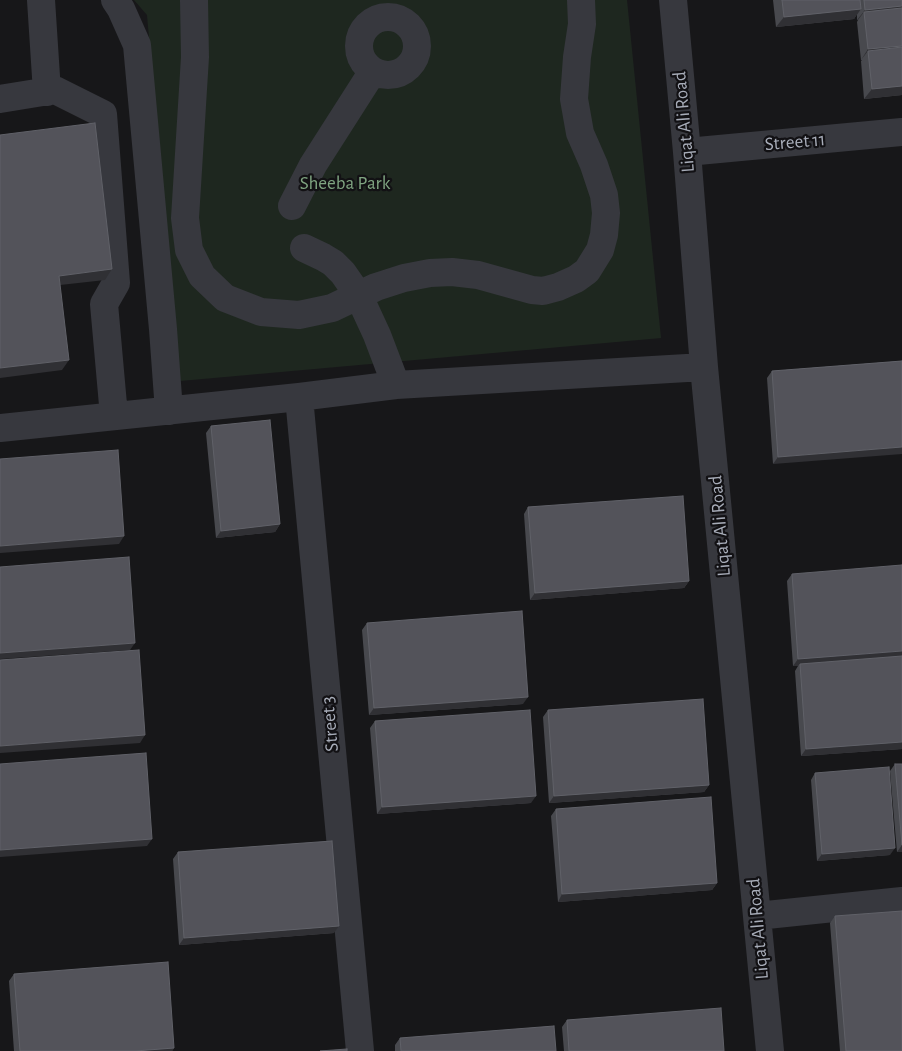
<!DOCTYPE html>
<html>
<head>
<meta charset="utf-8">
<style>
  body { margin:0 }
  canvas { display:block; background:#171719 }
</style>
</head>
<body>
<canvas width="902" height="1051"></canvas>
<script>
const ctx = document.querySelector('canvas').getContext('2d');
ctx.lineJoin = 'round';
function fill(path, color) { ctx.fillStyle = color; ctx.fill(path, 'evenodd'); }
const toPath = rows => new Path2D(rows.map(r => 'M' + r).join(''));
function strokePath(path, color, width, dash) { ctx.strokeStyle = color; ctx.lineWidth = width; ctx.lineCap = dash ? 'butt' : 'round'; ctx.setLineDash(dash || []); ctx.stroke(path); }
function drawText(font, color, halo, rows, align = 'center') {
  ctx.font = font + ' "Alegreya Sans",sans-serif'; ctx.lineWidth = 4.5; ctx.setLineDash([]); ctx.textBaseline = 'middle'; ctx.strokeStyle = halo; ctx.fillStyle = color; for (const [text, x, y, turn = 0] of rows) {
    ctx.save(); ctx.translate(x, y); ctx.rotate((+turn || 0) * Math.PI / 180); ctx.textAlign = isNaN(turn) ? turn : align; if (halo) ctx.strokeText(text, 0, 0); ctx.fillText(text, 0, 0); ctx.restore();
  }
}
const green = toPath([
  [134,0,627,0,661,338,180,381,147,15]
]);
const minor = toPath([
  [41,0,47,92],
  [115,0,121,9,137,45,163,329,169,411],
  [194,0,195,57,185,218,189,250,202,276,225,298,261,312,299,315,332,308,376,287,404,278,430,273,452,272,478,275,532,290,543,291,558,287,576,279,587,271,600,250,604,235,606,213,604,195,594,165,580,133,574,99,577,57,582,24,581,0],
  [673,0,687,152,704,367,770,1051],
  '359 46a29 29 0 1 1 58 0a29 29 0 1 1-58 0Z',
  [0,99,55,90,103,114,116,283,104,304,114,416],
  [687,152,902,132],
  [292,206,313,165,373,71],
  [304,248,323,257,333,263,343,273,359,296,377,335,396,385],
  [299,397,360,1051],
  [0,428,299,397,396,385,704,367],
  [757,916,902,901]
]);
const wall = toPath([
  [773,0,902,0,902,95,864,99,861,61,862,60,861,60,857,22,858,20,857,20,857,14,854,19,776,27],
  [902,361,773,464,767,378,772,371],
  [211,426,280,524,275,532,216,538,206,433],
  [528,507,689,581,684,588,530,600,524,514],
  [792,574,902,749,801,756,795,671,798,666,793,666,787,581],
  [367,623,523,704,369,715,362,630],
  [548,710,709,785,704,792,549,803,543,717],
  [375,721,531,803,377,814,370,728],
  [895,764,902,764,902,852,897,852,890,771],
  [815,773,890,855,817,861,811,780],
  [556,809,717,883,712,890,558,902,551,816],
  [178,852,334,933,179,945,173,859],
  [835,916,902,1051,840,1051,830,923],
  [14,974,174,1048,172,1051,14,1051,9,981],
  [567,1020,724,1051,564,1051,562,1027],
  [400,1038,556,1051,395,1051,395,1045]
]);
const shadedWall = toPath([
  [902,6,902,15,864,12,858,20,857,20,865,10],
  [861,9,854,19,776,27,784,17],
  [902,46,902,55,868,51,861,60,868,49],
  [902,86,902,95,864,99,872,89],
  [112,269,105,280,51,286,59,276],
  [69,360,62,370,0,378,0,368],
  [902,447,902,454,773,464,778,457],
  [280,524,275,532,216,538,221,531],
  [124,536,119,544,0,553,0,546],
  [689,581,684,588,530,600,535,593],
  [135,643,130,650,0,659,0,653],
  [902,651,902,658,800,664,798,666,793,666,798,659],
  [528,697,523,704,369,715,374,708],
  [145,735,140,743,0,753,0,746],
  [902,742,902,749,801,756,806,749],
  [709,785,704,792,549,803,554,796],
  [536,796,531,803,377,814,382,807],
  [152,839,147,846,0,857,0,850],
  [902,845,902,852,897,852],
  [895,848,890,855,817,861,822,854],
  [717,883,712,890,558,902,562,894],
  [339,926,334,933,179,945,184,938],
  [174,1048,172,1051,135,1051]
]);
const building = toPath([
  [782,0,860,0,861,9,784,17,782,0],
  [864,0,902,0,902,6,865,10,864,0],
  [902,8,902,46,868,49,864,12,902,8],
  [902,47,902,86,872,89,868,51,902,47],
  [95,123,112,269,59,276,69,360,0,368,0,135,95,123],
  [902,361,902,447,778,457,772,371,902,361],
  [270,420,280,524,221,531,211,426,270,420],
  [118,450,124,536,0,546,0,459,118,450],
  [683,496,689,581,535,593,528,507,683,496],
  [129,557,135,643,0,653,0,567,129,557],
  [902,565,902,651,798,659,792,574,902,565],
  [522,611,528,697,374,708,367,623,522,611],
  [139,650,145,735,0,746,0,660,139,650],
  [902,656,902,742,806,749,800,664,902,656],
  [703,699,709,785,554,796,548,710,703,699],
  [530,710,536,796,382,807,375,721,530,710],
  [146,753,152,839,0,850,0,764,146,753],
  [895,764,902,764,902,845,895,764],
  [889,767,895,848,822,854,815,773,889,767],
  [711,797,717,883,562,894,556,809,711,797],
  [332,841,339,926,184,938,178,852,332,841],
  [902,911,902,1051,846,1051,835,916,902,911],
  [168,962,174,1048,135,1051,20,1051,14,974,168,962],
  [721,1008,724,1051,569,1051,567,1020,721,1008],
  [554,1026,556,1051,401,1051,400,1038,554,1026],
  [347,1049,347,1051,320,1051,347,1049]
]);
const streetNames = [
  ["Liqat Ali Road",684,122,-95],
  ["Street 11",795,142,-5],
  ["Liqat Ali Road",720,526,-95],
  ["Street 3",330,724,-95],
  ["Liqat Ali Road",758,929,-95]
];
const parkNames = [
  ["Sheeba Park",345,183]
];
fill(green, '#1e271f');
strokePath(minor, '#37383e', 28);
fill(wall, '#48494e');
fill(shadedWall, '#303034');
fill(building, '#53535a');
strokePath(building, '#606168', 1);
drawText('19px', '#a8adb9', '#121114', streetNames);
drawText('19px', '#7fa481', '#121114', parkNames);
</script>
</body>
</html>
